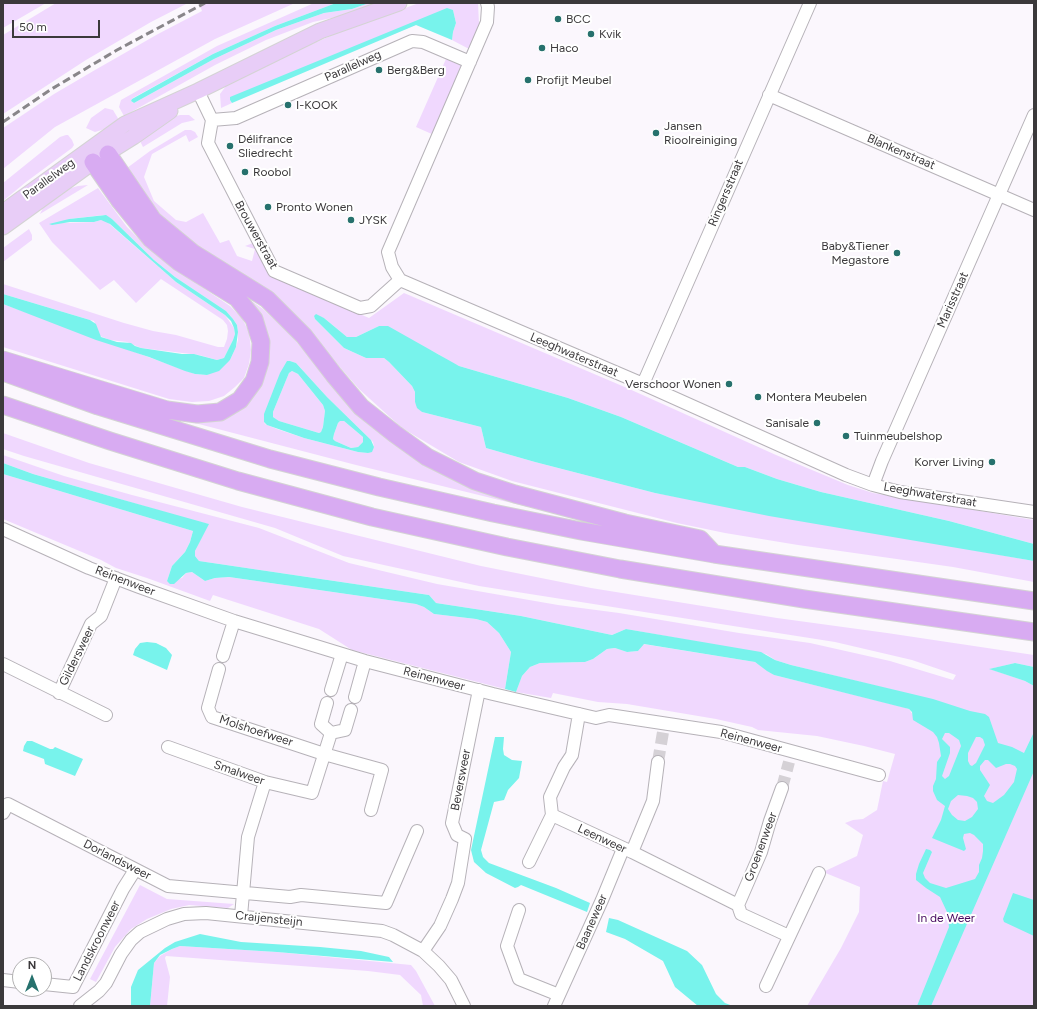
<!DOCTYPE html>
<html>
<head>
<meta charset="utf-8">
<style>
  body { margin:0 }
  #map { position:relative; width:1037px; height:1009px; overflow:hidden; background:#fbf7fd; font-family:Figtree,sans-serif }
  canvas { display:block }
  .frame { position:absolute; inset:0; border:4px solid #3b393b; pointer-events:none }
  .north { position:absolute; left:12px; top:957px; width:40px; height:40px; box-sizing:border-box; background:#fff; border:1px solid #b1b0b1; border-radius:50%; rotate:0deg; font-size:11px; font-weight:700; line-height:16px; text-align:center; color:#3b393b }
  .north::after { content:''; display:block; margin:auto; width:14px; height:18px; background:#26716d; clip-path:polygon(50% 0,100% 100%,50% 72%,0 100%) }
  .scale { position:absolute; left:12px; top:20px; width:88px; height:18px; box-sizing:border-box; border:2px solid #3b393b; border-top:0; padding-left:5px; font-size:12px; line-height:14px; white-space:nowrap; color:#3b393b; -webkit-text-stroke:3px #fff; paint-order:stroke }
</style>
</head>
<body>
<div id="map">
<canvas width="1037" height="1009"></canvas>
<div class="frame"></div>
<div class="north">N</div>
<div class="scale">50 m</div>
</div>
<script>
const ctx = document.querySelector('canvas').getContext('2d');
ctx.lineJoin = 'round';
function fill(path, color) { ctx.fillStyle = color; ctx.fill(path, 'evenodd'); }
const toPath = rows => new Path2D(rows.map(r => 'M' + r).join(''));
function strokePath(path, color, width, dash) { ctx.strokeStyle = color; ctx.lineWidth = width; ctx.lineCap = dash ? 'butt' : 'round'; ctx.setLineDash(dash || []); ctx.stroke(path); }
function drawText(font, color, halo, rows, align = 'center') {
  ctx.font = font + ' Figtree,sans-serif'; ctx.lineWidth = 4; ctx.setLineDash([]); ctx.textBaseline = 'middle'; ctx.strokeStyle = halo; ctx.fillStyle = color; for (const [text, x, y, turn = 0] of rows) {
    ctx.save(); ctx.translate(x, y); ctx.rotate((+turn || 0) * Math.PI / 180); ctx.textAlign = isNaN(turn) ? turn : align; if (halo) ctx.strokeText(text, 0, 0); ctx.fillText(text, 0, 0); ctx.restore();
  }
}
const green = toPath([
  [3,3,46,3,3,28],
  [56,3,188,3,151,22,86,60,3,114,3,35],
  [199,3,295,3,215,39,55,127,3,169,3,128,54,94,95,70,158,34,202,11],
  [314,3,336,3,275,26,213,54,133,98,131,101,134,103,214,59,276,30,324,13,352,9,369,3,378,3,350,14,313,22,266,40,215,65,124,116,119,107,121,100,217,46],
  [419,3,478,3,479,24,476,36,469,49,452,40,453,32,456,23,453,10,230,100,232,103,221,108,220,94,226,86,234,81,284,56,342,31],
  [446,59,464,67,434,135,416,127],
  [105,108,113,110,119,120,105,129,95,132,86,128,91,118],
  [180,115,189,115,195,120,182,123,143,147,139,139,173,117],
  [185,130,191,130,195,132,198,137,189,142,186,135,152,154,144,177,154,201,176,220,186,222,203,213,220,243,229,240,237,256,252,261,255,249,245,246,253,243,270,275,369,318,404,293,627,388,776,455,848,485,873,493,1034,520,1034,544,949,521,821,492,777,479,745,467,738,467,621,417,568,398,459,366,452,363,438,354,379,326,356,337,347,337,324,318,314,316,315,319,344,348,366,358,384,358,389,362,412,386,415,392,415,402,422,412,481,427,486,448,535,462,655,493,1034,561,1034,582,953,567,798,545,725,533,677,523,512,481,459,462,402,428,359,389,311,334,204,252,175,228,158,212,138,186,127,168,150,151],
  [66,135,68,135,72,140,74,145,72,148,26,182,3,201,3,183,60,137],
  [88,185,40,214,44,206,71,188,78,186],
  [98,188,127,227,148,248,169,265,230,306,242,318,249,332,251,350,249,364,244,378,235,387,224,396,209,401,192,402,169,399,3,347,3,304,195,374,207,375,230,360,236,347,238,340,238,332,237,325,233,319,226,311,175,277,154,260,112,219,104,215,69,219,62,223,94,222,101,220,106,221,176,282,225,315,234,328,235,334,233,340,224,358,217,360,199,355,141,348,127,342,110,340,100,336,94,321,90,320,3,294,3,284,124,323,153,331,176,335,218,347,224,347,227,339,228,331,227,325,223,320,161,279,136,303,114,280,100,290,52,242,39,223],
  [29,229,32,235,32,240,3,262,3,248],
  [249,299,263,309,287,331,355,409,529,503,528,507,356,465,191,422,226,417,268,337,265,324,259,312],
  [290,361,296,363,327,397,373,442,374,447,368,453,358,452,304,438,277,429,265,424,264,422],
  [292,371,298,374,323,405,325,411,323,427,321,432,319,433,279,421,273,417,273,412,289,373],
  [340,421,344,421,363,437,363,442,358,447,351,448,335,441,333,439,334,434,338,423],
  [3,433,89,463,242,507,481,566,591,588,777,618,887,633,1034,655,1034,667,1015,663,990,669,1025,681,1034,686,1034,1006,807,1006,841,948,859,912,860,887,823,872,857,856,863,835,845,823,853,820,863,819,877,810,883,781,887,782,895,754,864,746,817,736,758,730,752,727,716,719,627,704,598,702,553,693,551,698,516,692,522,676,530,667,540,663,585,662,593,659,607,649,615,648,627,652,638,651,643,644,755,662,774,675,903,707,909,709,913,715,938,701,791,665,775,660,766,654,626,629,612,635,521,616,436,603,429,595,199,561,195,556,195,551,208,524,192,520,33,474,3,463,3,455,64,476,132,495,259,528,349,563,437,584,558,605,619,613,739,633,810,643,890,661,953,680,956,675,912,660,835,642,479,586,343,556,275,528,24,456,3,449],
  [3,474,193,531,190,542,185,552,172,566,167,581,182,578,186,573,192,572,205,581,215,578,229,577,416,604,424,607,434,614,476,619,487,622,499,633,511,652,505,689,352,650,319,629,213,595,210,601,147,578,116,568,101,560,3,519],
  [140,885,167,899,234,904,228,908,189,905,171,909,147,919,131,929,115,947,96,982,90,979],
  [180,946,277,952,411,965,416,971,435,1006,423,1006,421,995,400,975,368,971,166,956,165,958,170,977,167,1006,150,1006,154,963,160,956,172,949]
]);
const water = toPath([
  [336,3,369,3,352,9,324,13,276,30,214,59,134,103,131,101,132,99,213,54,275,26],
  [447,8,453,10,456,23,453,32,452,40,416,25,232,103,230,100,230,97],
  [106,215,112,219,154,260,175,277,226,311,233,319,237,325,238,332,236,347,230,360,219,371,207,375,195,374,185,371,149,357,96,340,3,304,3,294,90,320,96,324,101,337,117,342,131,343,135,346,141,348,182,354,194,354,217,360,224,358,233,340,235,334,234,328,231,321,225,315,176,282,110,224,101,220,94,222,70,222,52,225,49,224,69,219],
  [316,314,324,318,347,337,356,337,379,326,388,326,459,366,568,398,621,417,738,467,745,467,777,479,821,492,949,521,1034,544,1034,561,769,516,655,493,535,462,486,448,481,427,422,412,417,408,415,402,415,392,412,386,389,362,384,358,366,358,344,348,315,319,314,316],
  [287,361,290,361,296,363,327,397,371,440,374,447,372,452,368,453,358,452,304,438,267,425,264,422,264,414,280,373],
  [292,371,298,374,323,405,325,411,323,427,321,432,319,433,279,421,273,417,273,412,289,373],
  [340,421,344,421,363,437,363,442,358,447,351,448,335,441,333,439,334,434,338,423],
  [3,463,33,474,120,499,209,524,195,551,195,556,199,561,429,595,436,603,521,616,612,635,626,629,761,652,775,660,791,665,933,699,970,711,985,714,989,717,998,743,1012,747,1024,753,1034,732,1034,771,931,1006,917,1006,949,927,947,912,940,897,926,888,916,880,916,874,919,864,926,849,930,850,932,852,923,873,925,878,930,883,946,888,975,879,979,872,979,865,982,858,983,851,983,844,974,835,970,833,964,834,963,838,966,849,964,851,932,838,941,820,945,806,937,800,933,791,933,786,936,779,937,762,941,756,939,743,937,737,933,732,913,720,912,712,909,709,774,675,767,671,755,662,644,644,638,651,627,652,615,648,607,649,593,659,585,662,540,663,530,667,522,676,516,692,505,689,511,652,499,633,487,622,476,619,434,614,424,607,416,604,229,577,215,578,205,581,192,572,186,573,174,584,170,584,167,581,172,566,185,552,190,542,193,531,3,474],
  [945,733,949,733,959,740,961,746,949,776,945,779,942,776,950,753,950,747,942,739],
  [976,737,980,737,983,739,985,745,976,763,972,766,970,765,968,761,968,753],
  [985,760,988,760,996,768,1006,764,1010,764,1015,766,1017,769,1014,782,1004,795,993,803,987,801,984,796,990,785,980,770,980,766],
  [958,795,967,796,973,798,977,802,978,809,972,817,965,821,958,820,952,815,948,809,951,801],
  [147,642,156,643,166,648,172,655,167,670,133,655,135,649,140,643],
  [1015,663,1034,667,1034,686,1025,681,989,669],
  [495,737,504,737,503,749,504,755,512,760,522,761,519,778,508,790,504,800,494,802,481,850,483,857,489,863,556,888,590,903,587,912,521,885,518,887,515,888,486,873,474,862,471,850],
  [27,741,32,741,50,749,53,749,55,747,83,759,75,776,45,764,44,759,23,751,24,746],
  [1013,893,1034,900,1034,936,1004,922,1003,919],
  [609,918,618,920,687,951,702,965,716,994,725,1003,733,1006,698,1006,675,987,663,961,625,939,606,932],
  [200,934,241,942,320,947,361,951,389,957,393,962,277,952,180,946,172,949,160,955,154,963,150,1006,131,1006,131,987,138,970,165,948,175,942]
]);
const minorTunnel = toPath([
  [658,762,663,732],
  [782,788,789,762]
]);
const minor = toPath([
  [487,3,488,7,487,22,388,252,392,267,400,280,643,384,846,475,873,485,900,492,1034,512],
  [198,91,212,120,208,143,274,271,360,308,371,306,400,280],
  [769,95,1034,210],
  [212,120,236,118,412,41,423,42,470,62],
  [643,384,810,3],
  [873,485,882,461,1034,115],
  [3,529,89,568,139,587,234,621,365,661,493,694,596,718,609,715,721,732,879,775],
  [223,656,234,621],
  [3,664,106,715],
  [219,669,208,708,212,717,324,754,382,770,371,810],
  [331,690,342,654],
  [59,693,91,624,101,616,116,578],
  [355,697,365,661],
  [327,703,321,724,331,733],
  [168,747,265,782,312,793,331,733,345,730,351,710],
  [3,813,8,804,168,886,290,897,301,895,386,903,417,831],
  [552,815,632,852,653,801,658,762],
  [632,852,738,905,741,914,789,936],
  [529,862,552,815,550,797,564,767,572,755,579,714],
  [738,905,761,852,770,821,782,788],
  [519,910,507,946,519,979,559,995],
  [241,916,248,837,265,782],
  [423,951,440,926,452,899,458,883,465,839,457,835,452,823,479,690],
  [3,980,20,982],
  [44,984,73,987,123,889,135,870],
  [766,986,819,873],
  [80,1006,99,991,106,983,121,954,131,940,140,932,167,919,184,914,206,913,382,931,393,935,423,951,439,966,451,980,464,1006],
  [554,1006,602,900,623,849]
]);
const major = toPath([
  [3,212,125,124,198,91,320,31,399,3],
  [3,227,93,162,133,137,170,111]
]);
const highway = toPath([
  [108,154,153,220,193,253,267,299,304,336,334,375,361,407,395,434,427,457,475,481,515,494,625,523,700,539,714,554],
  [3,360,167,410,197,414,220,412,240,400,254,381,260,362,261,342,254,319,237,298,179,262,151,239,120,201,93,162],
  [3,372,98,406,270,459,379,487,493,513,581,531,714,554,1034,601],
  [3,405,110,441,238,481,372,517,507,547,620,569,804,599,1034,632]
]);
const rail = toPath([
  [3,122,50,90,117,50,205,3]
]);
const markers = [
  [558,19,4,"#26716d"],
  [591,34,4,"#26716d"],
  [542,48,4,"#26716d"],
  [379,70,4,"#26716d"],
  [528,80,4,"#26716d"],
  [288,105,4,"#26716d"],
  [656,133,4,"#26716d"],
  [230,146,4,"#26716d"],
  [245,172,4,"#26716d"],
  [268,207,4,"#26716d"],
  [351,220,4,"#26716d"],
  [897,253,4,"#26716d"],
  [729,384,4,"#26716d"],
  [758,397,4,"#26716d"],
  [817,423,4,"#26716d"],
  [846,436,4,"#26716d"],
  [992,462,4,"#26716d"]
];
const poiNames = [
  ["BCC",566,19],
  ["Kvik",599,34],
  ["Haco",550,48],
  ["Berg&Berg",387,70],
  ["Profijt Meubel",536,80],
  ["I-KOOK",296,105],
  ["Jansen",664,126],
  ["Rioolreiniging",664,140],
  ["Délifrance",238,139],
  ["Sliedrecht",238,153],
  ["Roobol",253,172],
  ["Pronto Wonen",276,207],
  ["JYSK",359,220],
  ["Baby&Tiener",889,246,"right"],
  ["Megastore",889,260,"right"],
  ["Verschoor Wonen",721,384,"right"],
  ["Montera Meubelen",766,397],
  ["Sanisale",809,423,"right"],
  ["Tuinmeubelshop",854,436],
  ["Korver Living",984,462,"right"]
];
const streetNames = [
  ["Parallelweg",353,66,-24],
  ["Blankenstraat",901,152,23],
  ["Parallelweg",49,179,-36],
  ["Ringersstraat",726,193,-67],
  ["Brouwerstraat",256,235,61],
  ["Marisstraat",953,300,-66],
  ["Leeghwaterstraat",574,355,23],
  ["Leeghwaterstraat",930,495,10],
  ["Reinenweer",125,581,21],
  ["Gildersweer",77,656,-64],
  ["Reinenweer",434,679,15],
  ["Molshoefweer",256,731,18],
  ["Reinenweer",751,741,15],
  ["Smalweer",239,773,19],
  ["Beversweer",461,780,-79],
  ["Leenweer",602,839,25],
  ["Groenenweer",761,847,-70],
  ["Dorlandsweer",117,860,27],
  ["Craijensteijn",269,919,6],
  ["Baaneweer",592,922,-66],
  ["Landskroonweer",97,941,-63]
];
const parkNames = [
  ["In de Weer",946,918]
];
fill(green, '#f0d8fe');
fill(water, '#78f3ec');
strokePath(minorTunnel, '#d5d1d6', 12, [12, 6]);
strokePath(minor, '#b6b2b8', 14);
strokePath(major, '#d4d3d4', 17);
strokePath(highway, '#d4d3d4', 19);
strokePath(minor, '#fff', 12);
strokePath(major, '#e8cdf7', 15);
strokePath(highway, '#d8abf2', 17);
strokePath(rail, '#89868a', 3, [8, 4]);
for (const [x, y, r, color] of markers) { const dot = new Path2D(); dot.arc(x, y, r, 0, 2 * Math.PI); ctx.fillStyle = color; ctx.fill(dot); strokePath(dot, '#fff', 1.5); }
drawText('12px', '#3b393b', '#fff', poiNames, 'left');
drawText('12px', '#3b393b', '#fff', streetNames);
drawText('12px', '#46085f', '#fff', parkNames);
</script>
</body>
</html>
